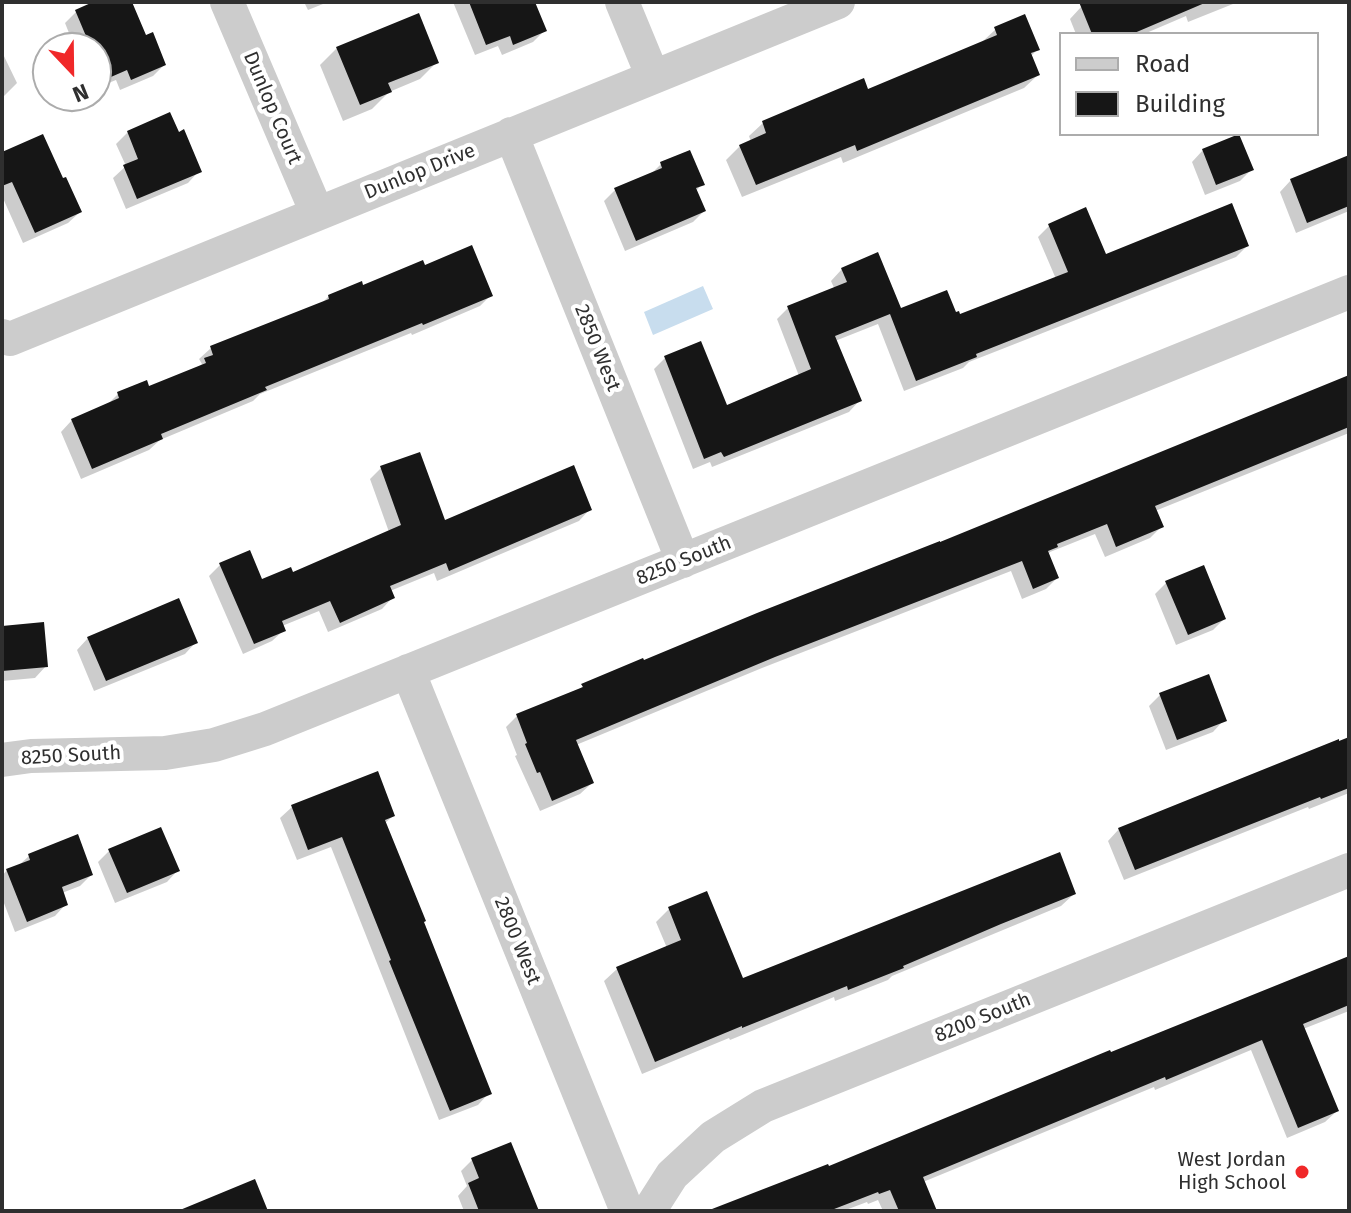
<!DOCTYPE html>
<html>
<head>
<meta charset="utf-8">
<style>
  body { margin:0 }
  #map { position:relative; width:1351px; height:1213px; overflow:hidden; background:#fff; font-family:"Fira Sans",sans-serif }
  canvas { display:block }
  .frame { position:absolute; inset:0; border:4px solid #2f2f2f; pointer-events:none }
  .legend { position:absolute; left:1059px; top:32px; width:260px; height:104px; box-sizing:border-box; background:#fff; border:2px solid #acacac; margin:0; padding:10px 14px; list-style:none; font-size:24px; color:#2f2f2f }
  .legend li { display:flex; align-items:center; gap:16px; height:40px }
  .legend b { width:40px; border:2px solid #acacac }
  .north { position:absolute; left:32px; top:32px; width:80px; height:80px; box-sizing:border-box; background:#fff; border:2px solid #acacac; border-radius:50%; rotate:158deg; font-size:22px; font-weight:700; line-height:32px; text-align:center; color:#2f2f2f }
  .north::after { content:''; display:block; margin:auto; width:28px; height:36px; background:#f02829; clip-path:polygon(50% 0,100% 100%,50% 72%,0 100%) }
</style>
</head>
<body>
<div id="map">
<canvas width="1351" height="1213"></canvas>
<div class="frame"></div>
<ul class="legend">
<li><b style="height:10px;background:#ccc"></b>Road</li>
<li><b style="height:22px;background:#161616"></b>Building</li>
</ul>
<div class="north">N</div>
</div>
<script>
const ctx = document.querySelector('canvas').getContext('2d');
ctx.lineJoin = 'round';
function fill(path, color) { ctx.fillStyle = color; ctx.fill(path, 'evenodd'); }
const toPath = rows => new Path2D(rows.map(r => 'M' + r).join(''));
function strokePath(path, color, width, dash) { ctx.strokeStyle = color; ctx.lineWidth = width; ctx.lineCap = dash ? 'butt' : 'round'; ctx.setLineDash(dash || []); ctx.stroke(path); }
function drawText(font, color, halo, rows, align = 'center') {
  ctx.font = font + ' "Fira Sans",sans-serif'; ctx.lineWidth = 8; ctx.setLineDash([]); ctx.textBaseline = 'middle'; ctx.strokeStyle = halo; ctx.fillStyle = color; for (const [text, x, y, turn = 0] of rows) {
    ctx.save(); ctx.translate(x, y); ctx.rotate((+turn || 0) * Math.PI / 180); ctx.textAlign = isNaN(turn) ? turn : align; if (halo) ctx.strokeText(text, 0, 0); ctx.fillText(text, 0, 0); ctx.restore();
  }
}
const water = toPath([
  [703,286,713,309,653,335,644,312]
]);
const shadow = toPath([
  [99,2,130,2,145,38,164,65,153,76,120,90,116,80,96,88,96,48,75,48,65,23,76,12],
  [304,2,328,2,308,10],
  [453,2,527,2,544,31,533,42,502,55,498,46,475,55],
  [1092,2,1238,2,1188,22,1186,16,1144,34,1076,34,1070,19,1081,7],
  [996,29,1038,49,1030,57,1038,75,1024,88,843,163,841,157,742,197,726,160,740,146,751,142,749,136,763,123,867,92,982,42],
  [337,48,437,62,420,79,389,92,372,109,343,121,320,65],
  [2,52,17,83,2,98],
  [128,132,199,171,188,183,126,209,113,178,126,166,116,144],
  [1203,150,1251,170,1240,181,1205,195,1192,162],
  [2,155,80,212,68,223,23,243,2,196],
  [1349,157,1349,211,1296,233,1280,192,1291,180],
  [661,164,702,184,696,191,704,211,693,222,625,251,604,201,615,190,649,176],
  [1049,226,1104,256,1247,246,1236,257,969,362,963,368,904,391,878,324,835,341,860,400,849,412,712,467,710,462,693,469,654,369,665,358,726,408,799,376,777,319,788,308,835,290,831,281,842,269,900,310,954,314,959,317,1056,279,1038,237],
  [424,268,491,295,480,306,412,335,411,333,260,394,253,401,160,440,149,450,81,479,61,432,72,420,106,406,118,394,148,388,196,369,202,364,199,359,211,348,321,304,329,296],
  [1349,380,1349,433,1155,511,1161,527,1150,538,1105,557,1095,534,1050,552,1048,555,1057,578,1046,589,1022,599,1011,571,762,668,576,745,592,783,580,794,540,811,515,756,517,755,506,727,517,716,576,693,583,686],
  [381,468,444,523,590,509,579,521,437,581,434,573,390,591,393,597,382,609,328,632,319,611,282,626,284,630,272,641,243,654,209,576,220,565,261,582,292,574,389,532,370,479],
  [1166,583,1224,619,1213,630,1176,645,1155,594],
  [2,628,46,666,35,678,2,681],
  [88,638,196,642,185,654,94,691,77,650],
  [1160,695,1224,720,1213,732,1166,750,1149,706],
  [1349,738,1349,793,1309,809,1308,807,1124,880,1108,841,1119,829],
  [292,807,393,816,384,824,489,1093,478,1105,439,1120,331,847,297,860,280,818],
  [109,851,178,870,167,882,115,903,98,862],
  [29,856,91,875,80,886,62,893,66,904,55,916,15,932,2,898,2,876,7,870,18,866],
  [706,894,742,980,1074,894,1061,906,892,976,888,980,835,1001,834,997,730,1040,729,1038,642,1074,604,981,617,969,667,948,656,922,669,909],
  [1349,958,1349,1011,1303,1029,1337,1111,1325,1122,1287,1138,1251,1050,1155,1090,1154,1087,923,1182,928,1211,883,1211,878,1200,868,1204,867,1202,843,1211,748,1211,828,1169],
  [472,1160,537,1211,464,1211,458,1196,467,1186,461,1171]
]);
const building = toPath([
  [93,2,132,2,146,35,153,32,166,65,131,80,127,70,104,80,96,60,96,48,91,48,75,10],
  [469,2,535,2,547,31,513,45,510,36,486,45],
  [1079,2,1207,2,1132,34,1092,34],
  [419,13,439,63,388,83,392,92,360,105,336,47],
  [1025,14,1040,50,1031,53,1040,75,857,151,855,145,756,185,739,145,766,133,762,121,864,78,868,89,997,35,994,27],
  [170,112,179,132,184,129,202,172,137,199,123,165,138,159,127,131],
  [43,134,63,178,66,177,82,212,35,233,12,182,2,186,2,152],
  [1239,134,1254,170,1216,185,1202,149],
  [690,150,705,185,696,188,706,211,636,241,614,188,662,168,660,162],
  [1349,155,1349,206,1307,223,1290,179],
  [1232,203,1249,246,976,354,977,357,916,381,890,314,835,336,862,401,724,457,721,452,704,459,664,356,701,341,727,405,811,369,787,306,847,282,841,268,878,252,901,308,947,290,956,312,959,311,960,314,1068,272,1048,224,1086,207,1106,254],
  [472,245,493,296,423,325,422,323,265,387,267,390,161,434,163,439,92,469,71,419,119,398,117,392,147,380,149,386,206,363,204,358,213,355,210,346,329,299,328,295,362,281,363,285,423,260,425,265],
  [1349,375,1349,427,1155,506,1164,527,1116,547,1107,524,1057,544,1058,547,1048,551,1059,578,1033,589,1022,561,775,657,576,740,594,783,552,801,540,772,537,773,525,744,527,743,516,714,583,687,581,684,643,658,644,660,757,613,940,541,940,542],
  [420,452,445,520,574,465,592,510,449,571,446,563,390,586,395,598,340,623,330,601,282,621,286,631,254,644,219,563,250,550,262,579,291,567,293,572,401,525,380,466],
  [1204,565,1226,619,1188,635,1165,581],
  [179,598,198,643,106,681,87,637],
  [44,622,48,667,2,671,2,626],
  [1209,674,1227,721,1177,740,1159,693],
  [1349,737,1349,788,1321,799,1320,797,1135,870,1118,828,1339,739,1339,741],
  [378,771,395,816,385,820,426,921,424,922,492,1094,450,1111,389,961,391,960,342,837,308,850,291,805],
  [161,827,180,871,127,893,108,849],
  [78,834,93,875,62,887,68,905,27,922,6,869,30,860,28,854],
  [1060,852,1076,894,1001,924,903,966,904,968,848,990,847,986,742,1028,742,1026,655,1062,616,967,681,940,668,907,707,891,743,978],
  [1349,956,1349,1005,1303,1024,1339,1111,1298,1128,1262,1040,1166,1080,1165,1077,923,1177,937,1211,899,1211,890,1190,879,1194,878,1192,829,1211,712,1211,712,1209,828,1164,829,1166,1110,1050,1111,1052],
  [511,1142,539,1211,479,1211,468,1183,479,1178,471,1158],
  [255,1179,268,1211,180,1211,180,1210]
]);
const minor = toPath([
  [227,2,317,213],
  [622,2,653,77],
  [511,134,683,561],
  [2,336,10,339,838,2],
  [408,671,627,1211],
  [2,760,31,756,165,753,214,745,265,729,1349,292],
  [649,1211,672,1175,713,1137,763,1106,1349,870]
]);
const markers = [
  [1302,1172,8,"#f02829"]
];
const streetNames = [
  ["Dunlop Court",272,108,67],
  ["Dunlop Drive",420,172,-22],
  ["2850 West",597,348,68],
  ["8250 South",684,561,-22],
  ["8250 South",71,756,-3],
  ["2800 West",517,941,68],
  ["8200 South",983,1018,-22]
];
const poiNames = [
  ["West Jordan",1286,1160],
  ["High School",1286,1183]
];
fill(water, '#c8ddee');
fill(shadow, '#0003');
fill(building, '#161616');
strokePath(minor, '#ccc', 34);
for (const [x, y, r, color] of markers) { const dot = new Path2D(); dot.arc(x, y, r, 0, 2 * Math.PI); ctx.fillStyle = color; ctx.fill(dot); strokePath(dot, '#fff', 3); }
drawText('20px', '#2f2f2f', '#fff', streetNames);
drawText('20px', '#2f2f2f', '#fff', poiNames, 'right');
</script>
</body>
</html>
